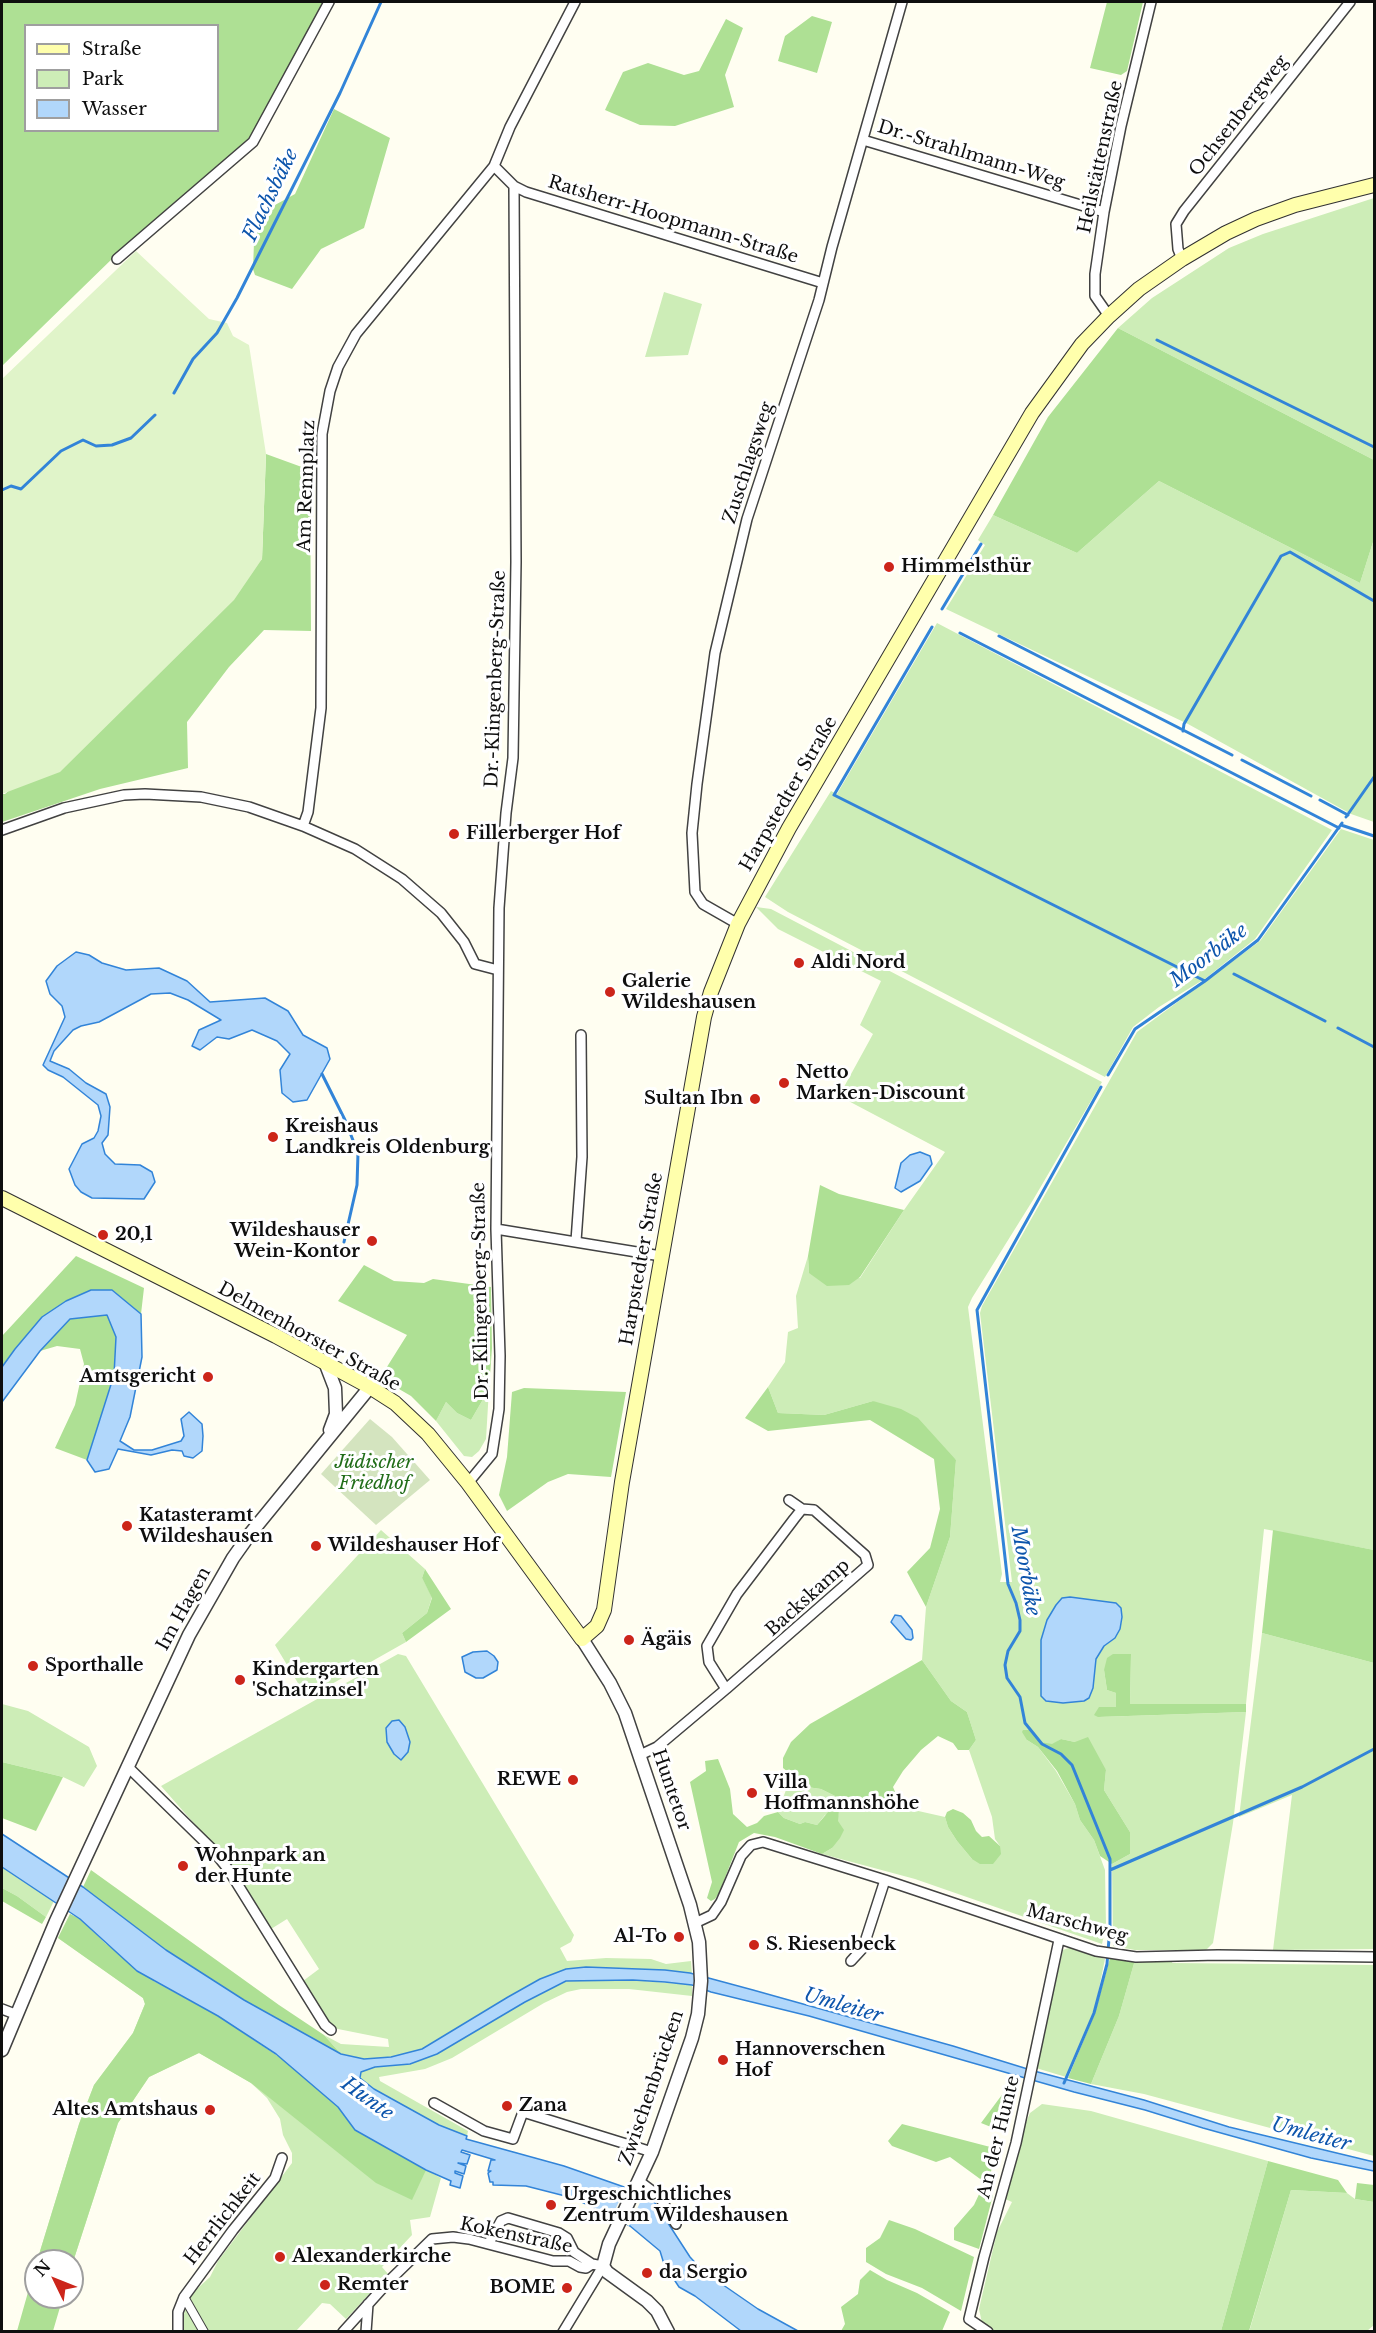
<!DOCTYPE html>
<html>
<head>
<meta charset="utf-8">
<style>
  body { margin:0 }
  #map { position:relative; width:1376px; height:2333px; overflow:hidden; background:#fffef1; font-family:"Libre Baskerville",serif }
  canvas { display:block }
  .frame { position:absolute; inset:0; border:3px solid #0f0f0f; pointer-events:none }
  .legend { position:absolute; left:24px; top:24px; width:195px; height:108px; box-sizing:border-box; background:#fff; border:2px solid #9f9f9f; margin:0; padding:8px 10px; list-style:none; font-size:18px; color:#0f0f0f }
  .legend li { display:flex; align-items:center; gap:12px; height:30px }
  .legend b { width:30px; border:2px solid #9f9f9f }
  .north { position:absolute; left:24px; top:2249px; width:60px; height:60px; box-sizing:border-box; background:#fff; border:2px solid #9f9f9f; border-radius:50%; rotate:313deg; font-size:16px; font-weight:700; line-height:24px; text-align:center; color:#0f0f0f }
  .north::after { content:''; display:block; margin:auto; width:21px; height:27px; background:#cc251a; clip-path:polygon(50% 0,100% 100%,50% 72%,0 100%) }
</style>
</head>
<body>
<div id="map">
<canvas width="1376" height="2333"></canvas>
<div class="frame"></div>
<ul class="legend">
<li><b style="height:8px;background:#ffffac"></b>Straße</li>
<li><b style="height:16px;background:#cdedb7"></b>Park</li>
<li><b style="height:16px;background:#b1d7fb"></b>Wasser</li>
</ul>
<div class="north">N</div>
</div>
<script>
const ctx = document.querySelector('canvas').getContext('2d');
ctx.lineJoin = 'round';
function fill(path, color) { ctx.fillStyle = color; ctx.fill(path, 'evenodd'); }
const toPath = rows => new Path2D(rows.map(r => 'M' + r).join(''));
function strokePath(path, color, width, dash) { ctx.strokeStyle = color; ctx.lineWidth = width; ctx.lineCap = dash ? 'butt' : 'round'; ctx.setLineDash(dash || []); ctx.stroke(path); }
function drawText(font, color, halo, rows, align = 'center') {
  ctx.font = font + ' "Libre Baskerville",serif'; ctx.lineWidth = 6; ctx.setLineDash([]); ctx.textBaseline = 'middle'; ctx.strokeStyle = halo; ctx.fillStyle = color; for (const [text, x, y, turn = 0] of rows) {
    ctx.save(); ctx.translate(x, y); ctx.rotate((+turn || 0) * Math.PI / 180); ctx.textAlign = isNaN(turn) ? turn : align; if (halo) ctx.strokeText(text, 0, 0); ctx.fillText(text, 0, 0); ctx.restore();
  }
}
const green = toPath([
  [1374,198,1374,460,1118,328,1152,298,1229,248,1263,234],
  [664,292,702,304,688,355,645,357],
  [1159,481,1360,583,1374,539,1374,822,1351,814,1188,724,946,609,985,545,978,540,993,515,1077,553],
  [937,623,1332,830,1255,939,1206,978,1159,1007,1133,1027,1105,1077,788,912,765,897,831,791,837,794],
  [1341,829,1374,840,1374,1550,1264,1529,1246,1704,1130,1704,1131,1654,1104,1670,1107,1690,1116,1693,1116,1707,1099,1717,1246,1712,1233,1823,1213,1943,1206,1950,1135,1950,1113,1946,1112,1864,1130,1854,1130,1832,1104,1790,1106,1770,1075,1742,1061,1739,1052,1745,1040,1742,1029,1730,1027,1740,1038,1747,1056,1771,1075,1804,1080,1820,1094,1840,1105,1870,1106,1926,1102,1944,915,1879,822,1854,832,1848,839,1811,825,1815,817,1825,805,1822,800,1824,784,1818,778,1812,791,1776,807,1787,821,1789,835,1796,858,1803,874,1803,898,1811,905,1808,945,1817,948,1827,957,1841,972,1859,1000,1846,995,1839,992,1817,969,1750,976,1740,967,1712,951,1701,922,1660,926,1607,950,1537,956,1460,873,1401,824,1415,778,1413,768,1387,785,1362,788,1332,798,1328,796,1296,808,1256,809,1273,860,1278,904,1210,945,1152,839,1096,873,1034,860,1025,881,981,778,929,756,907,771,909,1102,1082,1033,1200,972,1298,968,1307,1002,1574,1000,1582,1012,1582,980,1313,982,1306,1137,1032,1260,941],
  [1070,1597,1116,1603,1121,1608,1115,1638,1104,1646,1096,1659,1093,1688,1084,1701,1063,1703,1046,1701,1047,1620,1062,1598],
  [489,1389,486,1439,479,1451,472,1457,464,1456,436,1421,446,1402,457,1413,471,1420],
  [381,1530,425,1569,422,1578,432,1597,427,1613,402,1633,406,1642,307,1698,275,1645],
  [1262,1633,1374,1663,1374,1949,1273,1950,1292,1795,1239,1817],
  [398,1654,406,1656,574,1935,571,1942,560,1948,567,1961,606,1958,651,1959,666,1964,691,1961,692,1974,665,1970,586,1967,540,1979,422,2049,391,2057,364,2059,341,2054,324,2035,341,2044,389,2047,388,2039,333,2028,303,1981,319,1969,287,1919,271,1929,230,1864,161,1786],
  [2,1704,28,1711,89,1747,97,1766,84,1787,63,1777,2,1762],
  [2,1867,54,1901,46,1917,17,1896,2,1888],
  [70,1914,80,1919,106,1944,155,1982,174,1990,381,2146,441,2178,430,2217,410,2220,412,2235,382,2267,388,2274,346,2319,330,2304,322,2303,296,2331,184,2331,182,2323,188,2297,210,2277,218,2261,292,2163,292,2153,283,2135,280,2119,267,2098,251,2083,199,2053,149,2077,118,2123,72,2265,72,2261,37,2261,79,2124,94,2085,133,2033,145,2004,143,1998,58,1938],
  [1071,1947,1105,1959,1094,2013,1066,2077,1036,2068,1063,1950],
  [1173,1959,1172,1963,1374,1965,1374,2156,1144,2094,1091,2084,1119,2016,1135,1960],
  [583,1980,633,1980,692,1985,692,1996,629,1989,581,1989,567,1992,544,2003,452,2058,425,2069,379,2077,380,2081,468,2131,467,2136,439,2125,374,2089,360,2078,361,2072,375,2067,392,2066,566,1981],
  [1042,2104,1091,2111,1268,2161,1221,2331,995,2331,982,2323,979,2309,997,2232,1012,2202,1003,2198,1024,2127,1030,2113],
  [1291,2190,1347,2193,1355,2199,1374,2202,1374,2325,1367,2331,1249,2332]
]);
const forest = toPath([
  [2,2,324,2,251,138,115,256,2,366],
  [26,26,218,26,218,130,26,130],
  [1107,2,1143,2,1127,71,1121,75,1090,68],
  [812,16,832,22,817,73,778,61,785,36],
  [726,19,743,28,725,75,734,107,675,126,640,125,605,110,623,72,648,63,684,75,699,71],
  [334,109,390,138,364,228,321,249,292,289,255,275,253,269,255,216,295,194],
  [1118,328,1374,460,1374,539,1360,583,1159,481,1077,553,993,515,1048,417],
  [266,454,310,470,311,631,264,630,229,667,187,722,188,768,100,789,2,822,2,794,5,794,262,559],
  [820,1185,839,1194,904,1210,860,1277,849,1285,827,1286,809,1273,808,1256],
  [76,1256,144,1288,141,1314,112,1290,42,1317,2,1367,2,1336],
  [364,1265,394,1281,424,1283,433,1279,491,1287,492,1348,489,1389,471,1420,457,1413,446,1402,436,1421,411,1396,380,1378,407,1335,338,1301],
  [108,1315,116,1337,114,1375,87,1460,55,1448,75,1405,84,1364,80,1349,57,1346,40,1351,70,1319],
  [768,1387,778,1413,824,1415,873,1401,901,1409,918,1418,956,1460,950,1537,926,1607,907,1572,930,1548,940,1509,934,1459,870,1420,768,1431,745,1418],
  [524,1388,626,1392,611,1477,568,1474,548,1482,507,1511,499,1495,507,1457,512,1392],
  [1273,1530,1374,1550,1374,1663,1262,1633],
  [425,1569,451,1609,406,1642,402,1633,427,1613,432,1598,422,1578],
  [1113,1654,1131,1654,1130,1704,1246,1704,1246,1712,1098,1717,1094,1715,1099,1707,1116,1707,1116,1693,1107,1690,1104,1670,1107,1658],
  [922,1660,951,1701,967,1712,976,1740,969,1750,958,1750,953,1743,938,1736,921,1750,903,1771,893,1787,896,1794,904,1801,905,1808,898,1811,874,1803,858,1803,835,1796,821,1789,807,1787,783,1768,783,1758,791,1742,810,1724],
  [1023,1730,1029,1730,1040,1742,1052,1744,1061,1739,1075,1742,1088,1737,1106,1770,1104,1790,1130,1832,1130,1854,1112,1864,1100,1856,1094,1840,1080,1820,1075,1804,1057,1771,1038,1747,1027,1740,1022,1732],
  [718,1759,730,1789,733,1814,747,1827,757,1823,764,1816,778,1812,784,1818,800,1824,805,1822,817,1825,829,1811,836,1807,839,1811,838,1821,844,1830,840,1838,832,1848,822,1854,775,1837,754,1833,739,1842,719,1893,715,1899,711,1901,707,1898,712,1882,690,1782,706,1771,705,1761],
  [2,1762,63,1777,36,1831,2,1818],
  [953,1809,963,1813,971,1820,976,1831,982,1837,989,1836,1000,1846,1001,1854,993,1864,980,1864,972,1859,957,1841,948,1827,945,1817,947,1812],
  [91,1870,279,2005,324,2035,341,2054,244,2000,166,1950,83,1887],
  [2,1888,17,1896,46,1917,42,1924,2,1901],
  [70,1914,80,1919,106,1944,155,1982,218,2016,291,2065,338,2107,355,2130,426,2170,412,2200,376,2183,251,2083,199,2053,149,2077,118,2123,72,2265,72,2261,37,2261,79,2124,94,2085,133,2033,145,2004,143,1998,58,1938],
  [1110,1958,1135,1960,1119,2016,1091,2084,1068,2078,1095,2013],
  [1007,2088,1012,2090,1003,2128,996,2129,981,2123],
  [902,2124,998,2149,987,2184,950,2157,936,2162,892,2146,888,2141],
  [1268,2161,1338,2180,1347,2193,1291,2190,1249,2331,1221,2331],
  [1357,2183,1374,2185,1374,2202,1355,2199],
  [981,2190,993,2195,979,2249,954,2240,954,2228,974,2205],
  [889,2220,915,2229,974,2257,961,2311,922,2288,886,2274,866,2262,866,2248,880,2238],
  [36,2264,36,2297,63,2297,53,2331,17,2331],
  [870,2270,887,2280,917,2293,950,2312,942,2331,841,2331,845,2324,841,2307,858,2294,860,2280]
]);
const cemetery = toPath([
  [370,1419,392,1437,430,1480,376,1525,321,1474]
]);
const pitch = toPath([
  [136,251,209,319,227,323,233,336,249,345,266,454,262,559,234,600,60,772,2,794,2,379]
]);
const water = toPath([
  [76,952,89,955,102,963,126,970,159,968,187,981,210,1002,265,998,288,1011,303,1035,327,1048,330,1059,307,1100,293,1102,282,1093,280,1070,290,1054,277,1041,252,1030,229,1039,217,1037,200,1050,192,1046,199,1030,221,1020,188,1000,170,993,151,994,99,1022,81,1026,73,1030,54,1051,50,1061,69,1069,86,1083,106,1094,110,1107,108,1135,102,1143,105,1154,115,1164,140,1165,152,1172,155,1182,144,1199,92,1198,81,1192,75,1185,69,1169,82,1144,94,1138,98,1131,101,1116,98,1105,63,1077,48,1070,43,1065,65,1017,62,1006,50,994,46,981,57,966,76,952],
  [920,1152,930,1156,932,1164,920,1181,901,1192,895,1188,901,1163,910,1155,920,1152],
  [91,1290,112,1290,141,1314,142,1357,130,1417,120,1441,134,1450,152,1450,181,1441,184,1436,181,1419,189,1412,202,1424,203,1436,202,1451,193,1458,184,1456,182,1451,172,1450,151,1455,118,1449,109,1469,95,1472,87,1460,114,1375,116,1337,107,1315,70,1319,40,1351,2,1402,2,1367,15,1349,42,1317,66,1301,91,1290],
  [1070,1597,1116,1603,1121,1608,1122,1617,1120,1629,1115,1638,1104,1646,1096,1659,1093,1688,1089,1698,1084,1701,1063,1703,1046,1701,1041,1696,1041,1640,1047,1620,1056,1605,1062,1598,1070,1597],
  [895,1615,901,1616,912,1630,913,1638,911,1640,906,1639,891,1622,895,1615],
  [487,1651,494,1656,498,1662,497,1670,483,1678,476,1678,465,1672,462,1657,473,1652,487,1651],
  [399,1720,405,1727,410,1742,408,1752,401,1760,394,1754,387,1742,386,1728,392,1721,399,1720],
  [2,1834,83,1887,166,1950,244,2000,341,2054,364,2059,391,2057,422,2049,508,1997,540,1979,566,1969,586,1967,665,1970,690,1973,753,1990,953,2046,1034,2071,1144,2100,1229,2127,1374,2162,1374,2171,1311,2158,1203,2128,1145,2110,1074,2092,809,2016,711,1992,692,1985,665,1982,633,1980,566,1981,525,2002,437,2054,410,2064,375,2067,361,2072,360,2078,374,2089,439,2125,467,2136,466,2139,564,2166,647,2195,655,2203,690,2257,703,2271,758,2309,798,2331,741,2331,695,2296,679,2287,664,2264,660,2251,630,2226,612,2216,573,2198,526,2186,493,2185,493,2182,490,2182,488,2173,491,2171,488,2171,491,2160,495,2160,462,2150,461,2152,470,2155,467,2164,458,2163,466,2166,464,2174,455,2171,455,2173,463,2176,460,2188,450,2185,451,2181,426,2170,355,2130,338,2107,276,2054,218,2016,137,1971,80,1919,2,1867,2,1834]
]);
const pier = toPath([
  [626,2187,644,2194,629,2226,612,2216]
]);
const stream = toPath([
  [1157,340,1374,447],
  [174,393,193,359,217,333,237,298,340,93,381,2],
  [2,490,11,486,21,489,61,451,83,440,96,446,112,445,131,438,155,415],
  [942,609,981,544],
  [932,627,834,795,1205,981],
  [960,633,1339,828],
  [999,636,1232,755],
  [1183,731,1184,724,1281,556,1290,552,1374,601],
  [1242,760,1311,796],
  [1320,800,1348,815],
  [1346,817,1374,777],
  [1341,825,1374,836],
  [1234,974,1325,1021],
  [1338,1028,1374,1047],
  [322,1074,345,1120,358,1153,357,1185,344,1242],
  [1108,1075,1135,1029,1205,981,1258,940,1342,823],
  [1110,1870,1302,1787,1374,1749],
  [1064,2083,1094,2013,1107,1964,1110,1926,1110,1859,1072,1765,1061,1754,1042,1744,1025,1723,1020,1697,1007,1678,1005,1665,1008,1651,1020,1631,1020,1620,1016,1603,1008,1584,977,1310,1101,1087]
]);
const pedestrian = toPath([
  [184,2297,204,2332]
]);
const minor = toPath([
  [863,140,1104,212],
  [494,166,514,186,526,192,823,283],
  [117,259,253,142,329,2],
  [1182,259,1178,249,1176,224,1184,211,1350,2],
  [1109,316,1095,296,1095,274,1104,212,1121,126,1151,2],
  [303,826,308,812,321,708,322,434,330,391,338,367,356,334,494,166,510,127,575,2],
  [2,830,64,808,124,795,145,794,201,797,249,807,303,826,355,849,402,879,441,913,464,942,475,964,498,970],
  [738,924,703,904,695,892,692,833,697,784,715,653,747,519,819,300,832,247,902,2],
  [496,1229,661,1256],
  [576,1241,582,1157,581,1035],
  [468,1483,492,1454,499,1409,500,1356,496,1229,499,908,506,813,513,758,516,562,514,186],
  [789,1500,802,1509],
  [640,1755,657,1747,726,1689,709,1662,707,1646,737,1594,794,1519,802,1509,814,1510,865,1555,868,1565,726,1689],
  [127,1766,211,1848,228,1869,325,2025,331,2030],
  [695,1923,712,1915,721,1902,741,1856,751,1845,763,1842,885,1880,1096,1951,1136,1957,1218,1955,1374,1957],
  [851,1961,863,1948,885,1880],
  [2,2009,15,2014],
  [434,2103,484,2131,513,2139,523,2112,652,2152],
  [639,2181,659,2196,676,2224],
  [489,2243,501,2221,508,2218,559,2233,567,2238,574,2252,592,2264,603,2266,563,2332],
  [178,2332,178,2312,184,2297,233,2230,275,2178,282,2158],
  [343,2332,390,2280,432,2239,453,2237,469,2239,553,2261,569,2261,580,2267,586,2268,592,2264],
  [366,2332,368,2304],
  [988,2332,969,2319,984,2257,1016,2143,1059,1940]
]);
const tertiary = toPath([
  [325,1362,335,1388,336,1414,330,1430],
  [582,1639,610,1683,625,1713,690,1905,699,1942,701,1981,698,2014,692,2038,652,2152,609,2244,603,2266,607,2272,647,2301,657,2311,668,2332],
  [2,2050,56,1921,189,1635,233,1558,250,1534,370,1387]
]);
const secondary = toPath([
  [2,1198,276,1336,370,1387,395,1403,428,1434,468,1483,582,1639,597,1626,604,1610,622,1482,704,1017,711,992,738,924,789,828,1032,413,1082,344,1109,316,1139,289,1182,259,1226,233,1256,219,1295,205,1374,185]
]);
const markers = [
  [889,567,6,"#cc251a"],
  [454,834,6,"#cc251a"],
  [799,963,6,"#cc251a"],
  [610,992,6,"#cc251a"],
  [784,1083,6,"#cc251a"],
  [755,1099,6,"#cc251a"],
  [273,1137,6,"#cc251a"],
  [103,1235,6,"#cc251a"],
  [372,1241,6,"#cc251a"],
  [208,1377,6,"#cc251a"],
  [127,1526,6,"#cc251a"],
  [316,1546,6,"#cc251a"],
  [629,1640,6,"#cc251a"],
  [33,1666,6,"#cc251a"],
  [240,1680,6,"#cc251a"],
  [573,1780,6,"#cc251a"],
  [752,1793,6,"#cc251a"],
  [183,1866,6,"#cc251a"],
  [679,1937,6,"#cc251a"],
  [754,1945,6,"#cc251a"],
  [723,2060,6,"#cc251a"],
  [507,2106,6,"#cc251a"],
  [210,2110,6,"#cc251a"],
  [551,2205,6,"#cc251a"],
  [280,2257,6,"#cc251a"],
  [647,2273,6,"#cc251a"],
  [325,2285,6,"#cc251a"],
  [567,2288,6,"#cc251a"]
];
const streetNames = [
  ["Ochsenbergweg",1239,116,-52],
  ["Dr.-Strahlmann-Weg",971,155,17],
  ["Heilstättenstraße",1101,157,-78],
  ["Ratsherr-Hoopmann-Straße",673,220,17],
  ["Zuschlagsweg",749,463,-72],
  ["Am Rennplatz",307,486,-88],
  ["Dr.-Klingenberg-Straße",496,679,-88],
  ["Harpstedter Straße",789,794,-60],
  ["Harpstedter Straße",642,1259,-80],
  ["Dr.-Klingenberg-Straße",481,1291,-91],
  ["Delmenhorster Straße",309,1337,29],
  ["Backskamp",808,1598,-42],
  ["Im Hagen",184,1609,-61],
  ["Huntetor",671,1790,71],
  ["Marschweg",1077,1924,15],
  ["Zwischenbrücken",652,2088,-71],
  ["An der Hunte",999,2137,-76],
  ["Herrlichkeit",223,2219,-52],
  ["Kokenstraße",516,2236,12]
];
const poiNames = [
  ["Himmelsthür",901,567],
  ["Fillerberger Hof",466,834],
  ["Aldi Nord",811,963],
  ["Galerie",622,982],
  ["Wildeshausen",622,1003],
  ["Netto",796,1073],
  ["Marken-Discount",796,1094],
  ["Sultan Ibn",743,1099,"right"],
  ["Kreishaus",285,1127],
  ["Landkreis Oldenburg",285,1148],
  ["Wildeshauser",360,1231,"right"],
  ["Wein-Kontor",360,1252,"right"],
  ["20,1",115,1235],
  ["Amtsgericht",196,1377,"right"],
  ["Katasteramt",139,1516],
  ["Wildeshausen",139,1537],
  ["Wildeshauser Hof",328,1546],
  ["Ägäis",641,1640],
  ["Sporthalle",45,1666],
  ["Kindergarten",252,1670],
  ["'Schatzinsel'",252,1691],
  ["REWE",561,1780,"right"],
  ["Villa",764,1783],
  ["Hoffmannshöhe",764,1804],
  ["Wohnpark an",195,1856],
  ["der Hunte",195,1877],
  ["Al-To",667,1937,"right"],
  ["S. Riesenbeck",766,1945],
  ["Hannoverschen",735,2050],
  ["Hof",735,2071],
  ["Zana",519,2106],
  ["Altes Amtshaus",198,2110,"right"],
  ["Urgeschichtliches",563,2195],
  ["Zentrum Wildeshausen",563,2216],
  ["Alexanderkirche",292,2257],
  ["da Sergio",659,2273],
  ["Remter",337,2285],
  ["BOME",555,2288,"right"]
];
const parkNames = [
  ["Jüdischer",374,1463],
  ["Friedhof",374,1484]
];
const waterNames = [
  ["Flachsbäke",271,195,-64],
  ["Moorbäke",1209,956,-37],
  ["Moorbäke",1025,1571,80],
  ["Umleiter",843,2006,16],
  ["Hunte",367,2099,36],
  ["Umleiter",1311,2135,15]
];
fill(green, '#cdedb7');
fill(forest, '#aee094');
fill(cemetery, '#d4e4bf');
fill(pitch, '#e0f4c9');
fill(water, '#b1d7fb');
strokePath(water, '#3284d8', 1.5);
fill(pier, '#fffef1');
strokePath(stream, '#3284d8', 3);
strokePath(pedestrian, '#424242', 10);
strokePath(minor, '#424242', 12);
strokePath(tertiary, '#424242', 15);
strokePath(secondary, '#313131', 16);
strokePath(pedestrian, '#fff', 8);
strokePath(minor, '#fff', 9);
strokePath(tertiary, '#fff', 12);
strokePath(secondary, '#ffffac', 14);
for (const [x, y, r, color] of markers) { const dot = new Path2D(); dot.arc(x, y, r, 0, 2 * Math.PI); ctx.fillStyle = color; ctx.fill(dot); strokePath(dot, '#fff', 2); }
drawText('18px', '#0f0f0f', '#fff', streetNames);
drawText('bold 18px', '#0f0f0f', '#fff', poiNames, 'left');
drawText('italic 18px', '#216d19', '#fff', parkNames);
drawText('italic 20px', '#0d55ac', '#fff', waterNames);
</script>
</body>
</html>
